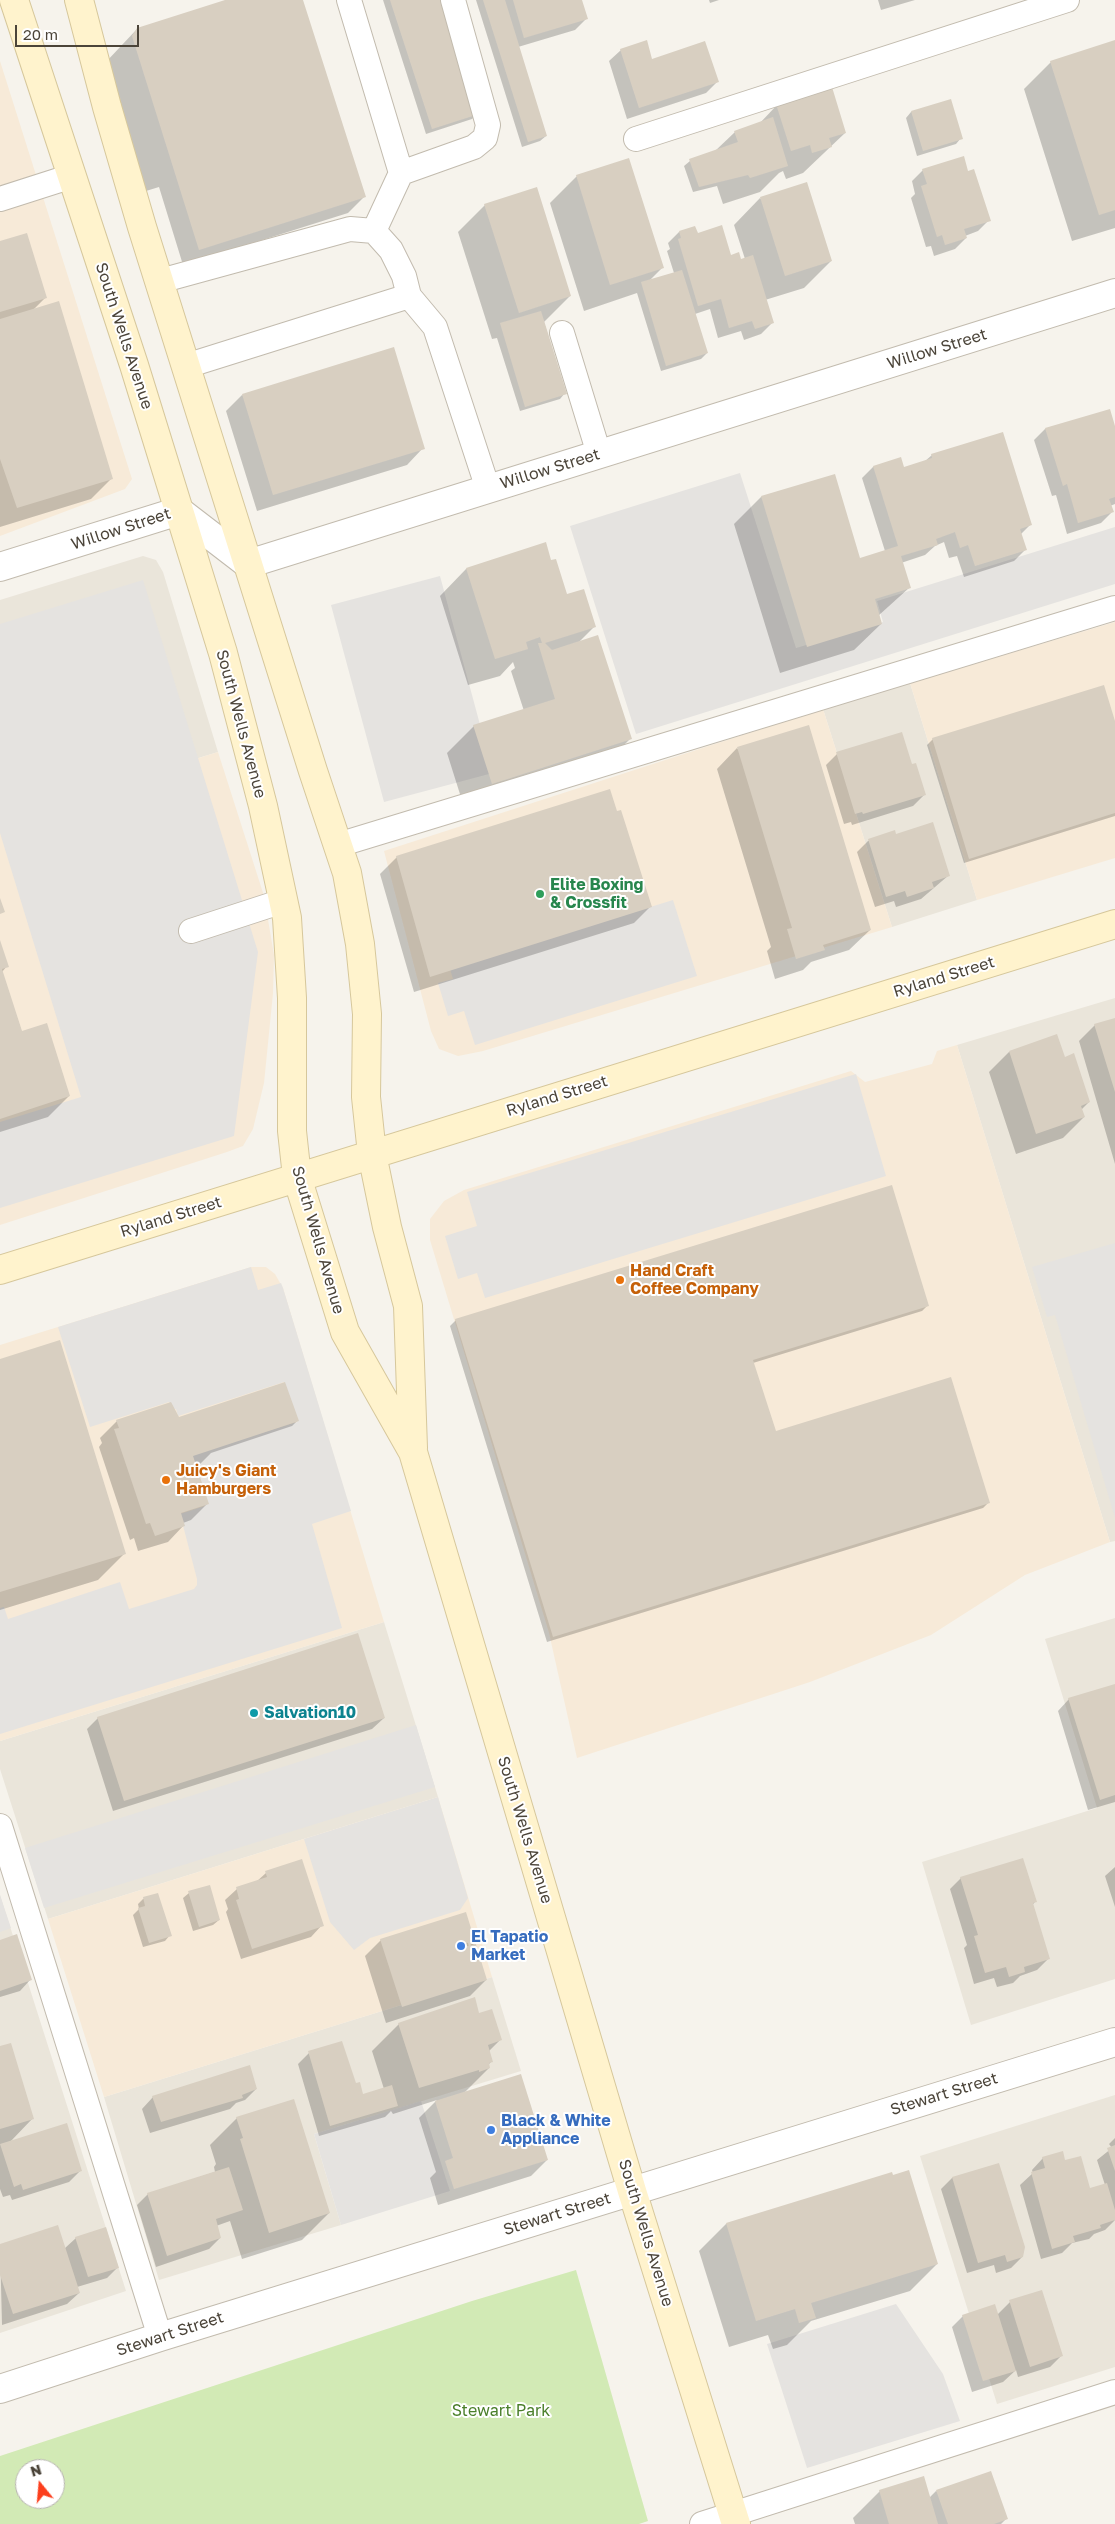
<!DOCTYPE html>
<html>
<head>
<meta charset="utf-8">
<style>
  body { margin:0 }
  #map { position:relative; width:1115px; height:2524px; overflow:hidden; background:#f6f3ec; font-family:"Golos Text",sans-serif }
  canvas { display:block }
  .north { position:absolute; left:15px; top:2459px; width:50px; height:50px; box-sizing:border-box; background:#fff; border:1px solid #b7b4b0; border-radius:50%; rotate:343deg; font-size:14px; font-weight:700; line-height:20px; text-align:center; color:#4b4439 }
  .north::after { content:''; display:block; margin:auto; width:18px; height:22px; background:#fc3f1d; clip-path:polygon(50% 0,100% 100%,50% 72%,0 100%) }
  .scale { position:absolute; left:15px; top:25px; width:124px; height:22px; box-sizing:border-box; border:2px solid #4b4439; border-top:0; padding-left:6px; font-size:15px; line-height:18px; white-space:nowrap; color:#4b4439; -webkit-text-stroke:4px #fff; paint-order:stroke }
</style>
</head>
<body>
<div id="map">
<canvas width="1115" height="2524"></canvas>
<div class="north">N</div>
<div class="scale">20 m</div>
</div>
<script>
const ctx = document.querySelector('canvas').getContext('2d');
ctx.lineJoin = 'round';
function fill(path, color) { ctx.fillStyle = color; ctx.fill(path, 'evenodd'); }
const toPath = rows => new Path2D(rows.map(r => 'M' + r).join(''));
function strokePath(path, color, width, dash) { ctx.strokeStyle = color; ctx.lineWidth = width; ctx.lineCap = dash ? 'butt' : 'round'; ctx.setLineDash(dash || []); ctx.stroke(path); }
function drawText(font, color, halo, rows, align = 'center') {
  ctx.font = font + ' "Golos Text",sans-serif'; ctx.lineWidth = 4; ctx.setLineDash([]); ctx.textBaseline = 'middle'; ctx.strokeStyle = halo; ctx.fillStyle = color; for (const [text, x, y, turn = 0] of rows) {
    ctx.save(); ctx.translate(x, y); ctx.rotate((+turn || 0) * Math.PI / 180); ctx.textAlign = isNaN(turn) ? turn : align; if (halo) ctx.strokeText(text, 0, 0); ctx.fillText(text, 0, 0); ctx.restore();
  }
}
const residential = toPath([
  [143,556,156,560,163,572,218,752,0,819,0,600],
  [910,683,977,900,892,927,823,709],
  [1115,998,1115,1541,1110,1542,957,1045],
  [1115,1618,1115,1979,971,2025,922,1862,1097,1808,1045,1639],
  [384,1622,438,1797,48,1919,0,1769,0,1741],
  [0,1895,126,2291,0,2333],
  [492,1977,521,2071,314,2134,341,2225,159,2280,104,2097],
  [1115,2095,1115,2367,997,2404,920,2156]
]);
const commercial = toPath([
  [0,61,132,479,125,489,0,536],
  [1115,622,1115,858,977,900,910,683],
  [823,709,892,927,483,1051,458,1056,439,1049,431,1031,384,851],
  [218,752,264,896,274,955,273,993,264,1083,253,1129,243,1146,227,1152,0,1225,0,820],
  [957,1045,1110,1542,1025,1575,931,1635,810,1682,577,1758,549,1633,430,1240,430,1219,444,1201,464,1190,851,1071,865,1082,932,1064,937,1051],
  [251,1267,266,1267,275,1274,283,1288,384,1622,0,1741,0,1345],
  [438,1797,492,1977,104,2097,48,1919]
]);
const green = toPath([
  [576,2270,648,2521,639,2524,0,2524,0,2456,472,2301],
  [25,2469,55,2469,55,2499,25,2499]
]);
const parking = toPath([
  [740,473,796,648,883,622,877,601,1115,527,1115,584,636,734,570,526],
  [440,576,493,773,384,802,331,605],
  [143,580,258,952,234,1136,0,1208,0,1122,81,1097,0,833,0,624],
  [673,900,697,976,475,1045,464,1011,448,1016,438,983,453,979,450,969],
  [856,1074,886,1176,485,1298,477,1273,458,1279,445,1236,477,1226,467,1192],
  [1115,1243,1115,1518,1055,1315,1047,1317,1032,1267],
  [251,1267,258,1290,281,1283,283,1288,351,1511,312,1524,342,1628,0,1734,0,1608,4,1607,8,1619,120,1582,129,1609,194,1589,197,1585,197,1579,180,1514,205,1506,189,1455,297,1422,284,1382,178,1416,176,1409,172,1410,169,1402,90,1427,58,1327],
  [416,1725,435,1787,44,1908,25,1848],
  [438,1797,468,1898,460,1910,370,1938,354,1950,330,1922,304,1839],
  [0,1895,11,1928,0,1932],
  [421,2101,450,2191,341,2225,314,2134],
  [896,2304,943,2374,960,2421,807,2468,767,2344]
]);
const shadow = toPath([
  [230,0,302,0,364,197,348,213,183,265,159,187,146,191,105,63,137,29],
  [383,0,441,0,477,114,472,119,426,134],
  [476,0,581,0,586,19,575,30,518,47,546,136,540,141,522,147],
  [709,0,719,0,710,3],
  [878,0,915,0,881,10],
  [1115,41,1115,228,1072,241,1024,89,1051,62],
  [621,50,652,61,717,82,706,93,627,119,609,61],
  [950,100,961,138,956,144,917,156,906,118,911,112],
  [777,105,845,133,803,173,786,179,783,171,779,173,760,192,723,204,717,186,693,192,684,166,690,161,715,151,735,132,759,124],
  [923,170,967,172,989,220,978,231,965,236,966,238,955,249,934,256,931,246,926,247,911,198,915,194,912,181],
  [577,176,662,268,649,281,674,273,667,251,670,249,668,243,679,232,697,234,730,257,740,260,745,259,734,225,760,198,831,261,804,288,765,300,772,323,761,334,744,340,741,331,718,338,710,309,695,314,707,353,701,359,661,371,637,293,584,311,550,203],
  [485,205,570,296,544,322,565,393,560,399,520,411,497,338,492,339,458,232],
  [0,242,46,297,32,311,112,478,91,499,0,527],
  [242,395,423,448,407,465,257,511,226,411],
  [1109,410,1115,430,1115,504,1110,506,1112,512,1101,523,1067,534,1056,495,1052,496,1034,440,1045,429],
  [932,455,1030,525,1020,535,1025,550,1014,561,964,577,957,556,949,558,944,542,935,546,925,555,901,563,909,588,878,616,881,624,854,650,780,673,734,524,761,497,834,475,859,559,885,551,862,478,873,467,900,459,903,468,924,462],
  [550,562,566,596,594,627,578,643,630,739,603,766,465,810,447,753,474,726,524,711,511,671,515,668,513,662,500,676,468,685,440,596,466,569],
  [1115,725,1115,816,964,863,927,745,933,739],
  [737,748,870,930,849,950,811,962,803,970,775,979,767,951,771,947,717,769],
  [837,754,911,765,924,795,913,806,852,825,851,822,844,824,826,765],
  [894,832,895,836,949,875,921,899,896,907,894,901,875,907,857,852,868,841],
  [397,857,650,907,634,923,414,992,380,874],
  [0,943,7,966,2,972,22,1033,69,1096,48,1117,0,1132],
  [1115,1019,1115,1164,1079,1041,1095,1025],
  [1009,1052,1064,1059,1089,1102,1081,1110,1084,1117,1063,1138,1016,1154,989,1072],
  [927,1306,922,1311,753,1363,775,1433,988,1503,983,1508,547,1642,450,1326,456,1320],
  [0,1360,125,1553,98,1580,0,1610],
  [178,1418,297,1421,292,1426,211,1453,200,1464,195,1466,207,1504,191,1520,183,1523,184,1525,168,1542,138,1551,134,1538,130,1540,99,1447,102,1443,100,1438,117,1421],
  [1115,1685,1115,1802,1088,1810,1058,1711,1069,1699],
  [98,1718,384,1718,372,1729,113,1811,87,1729],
  [1115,1867,1115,1907,1105,1876],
  [266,1873,322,1925,311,1937,241,1959,226,1912,228,1909,225,1900,237,1889,256,1882],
  [961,1878,1035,1902,1032,1905,1048,1959,1037,1970,1020,1976,1013,1983,997,1987,994,1978,974,1984,964,1948,967,1945,950,1889],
  [189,1893,219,1920,213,1925,193,1931,183,1898],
  [157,1894,170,1935,165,1941,143,1947,133,1915,139,1909,138,1904,143,1899],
  [381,1940,486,1980,470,1996,386,2023,365,1956],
  [0,1941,31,1979,20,1991,0,1997],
  [479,2014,500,2040,489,2051,492,2061,488,2065,489,2068,464,2093,547,2160,531,2176,438,2205,430,2178,436,2172,419,2118,437,2100,393,2114,391,2111,385,2117,319,2136,298,2064,309,2053,355,2084,363,2096,384,2089,372,2051,399,2024],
  [0,2048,33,2118,10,2142,81,2170,69,2182,12,2200,10,2195,3,2197,0,2189],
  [256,2089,245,2100,236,2103,230,2109,150,2133,142,2109,153,2097],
  [237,2118,329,2213,302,2240,242,2259,230,2221,216,2226,220,2238,209,2249,156,2267,137,2205,148,2194,215,2172,214,2167,216,2164,210,2145],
  [1115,2138,1115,2220,1105,2230,1094,2234,1089,2239,1072,2243,1062,2253,1041,2259,1020,2185,1033,2173,1032,2170,1043,2158,1064,2162,1089,2189,1105,2185,1097,2160,1112,2148,1109,2144],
  [998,2164,1022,2257,1011,2268,996,2273,994,2265,967,2273,941,2189,952,2178],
  [891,2173,937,2264,910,2291,811,2321,787,2345,773,2349,768,2335,729,2347,699,2251,726,2224],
  [76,2238,118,2267,107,2278,77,2287,79,2293,67,2304,2,2325,0,2245,64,2249],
  [1010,2302,1061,2356,1050,2367,1018,2377,1016,2370,1003,2382,972,2392,952,2327,963,2316,997,2315],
  [880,2491,929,2498,936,2491,1006,2519,1001,2524,855,2524,853,2518]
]);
const building = toPath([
  [225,0,303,0,366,197,199,250,132,36,137,28],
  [390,0,442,0,479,114,432,129],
  [483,0,505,0,547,136,528,142],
  [513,0,582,0,588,19,524,38],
  [647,40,652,59,705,41,719,82,639,108,620,49],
  [1115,40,1115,210,1099,215,1050,61],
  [832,87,846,133,829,138,832,147,812,153,810,145,791,151,776,104],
  [951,99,963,139,923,151,911,111],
  [773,117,788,166,750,178,748,175,699,187,689,159,738,142,734,131],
  [964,156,968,171,974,169,991,221,964,229,967,238,945,245,942,235,937,237,921,186,927,184,922,169],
  [629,158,664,268,610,285,576,175],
  [807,182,832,261,785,276,760,197],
  [537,187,571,296,519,313,484,204],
  [722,225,731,255,739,252,741,259,753,255,774,323,755,329,752,321,729,328,721,299,698,306,678,239,681,238,679,231,695,226,698,233],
  [27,233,47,298,0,312,0,241],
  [682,270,708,353,666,366,641,282],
  [59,301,113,479,17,508,0,459,0,319],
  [541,311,567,394,525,407,500,323],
  [394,347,425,449,273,495,242,394],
  [1110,409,1115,426,1115,497,1109,499,1114,512,1078,523,1067,484,1063,486,1045,428],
  [1003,432,1032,525,1020,529,1027,550,975,566,968,545,960,548,955,532,936,539,938,545,901,556,911,588,875,599,882,624,807,647,761,496,835,474,860,558,898,546,873,466,901,457,904,467,932,458,931,454],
  [546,542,551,560,556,559,567,594,584,589,596,627,545,643,552,650,598,635,632,739,492,784,473,725,555,699,538,643,542,643,540,637,526,642,528,649,495,659,466,568],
  [1104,685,1115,721,1115,813,969,859,932,738],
  [809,725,871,930,823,945,825,950,796,959,787,929,792,928,737,747],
  [902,732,912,764,916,763,926,795,863,814,862,812,855,814,836,752],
  [610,789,617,811,621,810,652,907,430,977,396,856],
  [933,822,950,876,932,882,934,888,907,897,905,891,886,897,868,839,895,830,896,834],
  [0,898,5,912,0,914],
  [0,940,9,967,2,969,22,1031,47,1023,70,1096,0,1119],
  [1115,1018,1115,1092,1094,1024],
  [1057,1034,1065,1057,1074,1053,1090,1102,1081,1106,1085,1117,1036,1134,1009,1051],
  [892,1185,929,1306,753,1360,776,1431,951,1377,990,1503,553,1637,455,1319],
  [60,1340,126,1554,0,1592,0,1359],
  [285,1382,299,1421,193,1456,209,1504,181,1513,185,1526,155,1536,150,1523,146,1524,114,1429,119,1428,116,1420,171,1402,179,1417],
  [358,1633,385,1718,124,1801,97,1717],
  [1115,1684,1115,1795,1100,1800,1068,1698],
  [1023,1858,1037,1902,1033,1903,1050,1959,1024,1967,1025,1972,1009,1977,1006,1967,985,1973,974,1936,978,1935,960,1877],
  [302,1859,324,1926,252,1949,236,1900,239,1899,236,1887,267,1877,265,1871],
  [210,1885,220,1920,199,1927,188,1891],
  [158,1893,172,1936,149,1943,138,1908,145,1906,143,1897],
  [466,1912,487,1980,402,2007,380,1939],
  [17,1934,32,1980,0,1991,0,1940],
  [475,1997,479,2013,492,2009,502,2040,488,2045,493,2062,489,2063,490,2068,479,2072,479,2070,419,2088,398,2023],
  [342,2041,356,2083,360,2082,363,2094,392,2085,398,2106,330,2126,308,2051],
  [11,2043,34,2119,0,2129,0,2046],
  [250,2065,257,2089,242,2095,243,2098,161,2122,152,2096],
  [521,2074,548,2160,454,2189,445,2161,453,2158,435,2101],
  [294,2099,330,2213,269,2233,240,2139,243,2138,236,2117],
  [67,2123,82,2171,23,2190,21,2184,14,2187,0,2144],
  [1115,2145,1115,2171,1107,2148],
  [1063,2151,1065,2160,1081,2156,1090,2188,1107,2183,1115,2210,1115,2220,1100,2225,1101,2228,1073,2236,1075,2242,1052,2249,1031,2172,1045,2168,1042,2157],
  [999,2163,1025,2247,1023,2257,1007,2262,1005,2255,978,2263,952,2177],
  [229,2167,243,2210,216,2219,221,2238,167,2256,147,2193],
  [909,2170,938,2264,811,2303,816,2318,799,2323,795,2309,756,2321,726,2223,892,2172,893,2175],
  [58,2225,80,2293,13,2314,0,2275,0,2244],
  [106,2227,119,2268,88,2277,75,2237],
  [1042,2290,1063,2356,1030,2367,1009,2300],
  [995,2304,1016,2371,983,2381,962,2315],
  [991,2471,1008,2519,994,2524,948,2524,936,2490],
  [924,2476,938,2524,889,2524,879,2490]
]);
const path = toPath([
  [461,1946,487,1940]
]);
const lane = toPath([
  [349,0,401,173,374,231],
  [636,139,1067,0],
  [401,173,474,147,485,138,488,125,453,0],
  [0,199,72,176],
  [160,281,350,229,374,231,391,250,404,276,409,296,435,327,488,489],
  [562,333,599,454],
  [186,366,409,296],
  [338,845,1115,608],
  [191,931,283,901],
  [0,1826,160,2337],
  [702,2524,1115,2392]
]);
const street = toPath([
  [0,567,179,511,248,564,1115,293],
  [0,2389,160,2337,1115,2042]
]);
const secondary = toPath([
  [14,0,134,365,223,653,263,806,287,918,292,998,292,1131,297,1177,345,1332,413,1452,632,2191,736,2524],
  [79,0,107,107,142,227,313,771,347,873,360,944,367,1014,366,1097,372,1154,387,1227,408,1306,413,1448],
  [0,1270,1115,924]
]);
const markers = [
  [540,894,5,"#2e9e5b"],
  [620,1280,5,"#e8710a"],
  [166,1480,5,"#e8710a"],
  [254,1713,5,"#0f9aa8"],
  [461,1946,5,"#3f7fe0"],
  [491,2130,5,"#3f7fe0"]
];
const streetNames = [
  ["South Wells Avenue",124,336,72],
  ["Willow Street",937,349,-17],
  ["Willow Street",550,469,-17],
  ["Willow Street",121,529,-18],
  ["South Wells Avenue",241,724,75],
  ["Ryland Street",944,977,-17],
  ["Ryland Street",557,1096,-17],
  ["Ryland Street",171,1217,-17],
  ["South Wells Avenue",318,1240,74],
  ["South Wells Avenue",525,1830,73],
  ["Stewart Street",944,2094,-17],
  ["Stewart Street",557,2214,-17],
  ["South Wells Avenue",646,2233,73],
  ["Stewart Street",170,2334,-18]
];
const leisureNames = [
  ["Elite Boxing",550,885],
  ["& Crossfit",550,903]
];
const foodNames = [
  ["Hand Craft",630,1271],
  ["Coffee Company",630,1289],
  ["Juicy's Giant",176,1471],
  ["Hamburgers",176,1489]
];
const cultureNames = [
  ["Salvation10",264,1713]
];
const shopNames = [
  ["El Tapatio",471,1937],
  ["Market",471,1955],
  ["Black & White",501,2121],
  ["Appliance",501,2139]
];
const parkNames = [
  ["Stewart Park",501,2411]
];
fill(residential, '#eae5da');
fill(commercial, '#f7ead8');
fill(green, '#d2eab5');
fill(parking, '#e5e3e0');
fill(shadow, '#0003');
fill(building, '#d8cfc1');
strokePath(lane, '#c2bbae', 26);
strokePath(street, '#c2bbae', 30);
strokePath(secondary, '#d6c79b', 30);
strokePath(path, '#c4b79f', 3, [2.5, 2.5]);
strokePath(lane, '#fff', 24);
strokePath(street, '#fff', 28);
strokePath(secondary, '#fff3cd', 28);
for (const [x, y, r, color] of markers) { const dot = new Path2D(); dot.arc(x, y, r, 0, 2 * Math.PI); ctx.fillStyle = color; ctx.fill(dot); strokePath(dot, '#fff', 2); }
drawText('16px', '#4b4439', '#fff', streetNames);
drawText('bold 16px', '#27864d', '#fff', leisureNames, 'left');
drawText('bold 16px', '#c56008', '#fff', foodNames, 'left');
drawText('bold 16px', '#0d838f', '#fff', cultureNames, 'left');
drawText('bold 16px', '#366cbe', '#fff', shopNames, 'left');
drawText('16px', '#4a7f2a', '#fff', parkNames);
</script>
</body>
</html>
